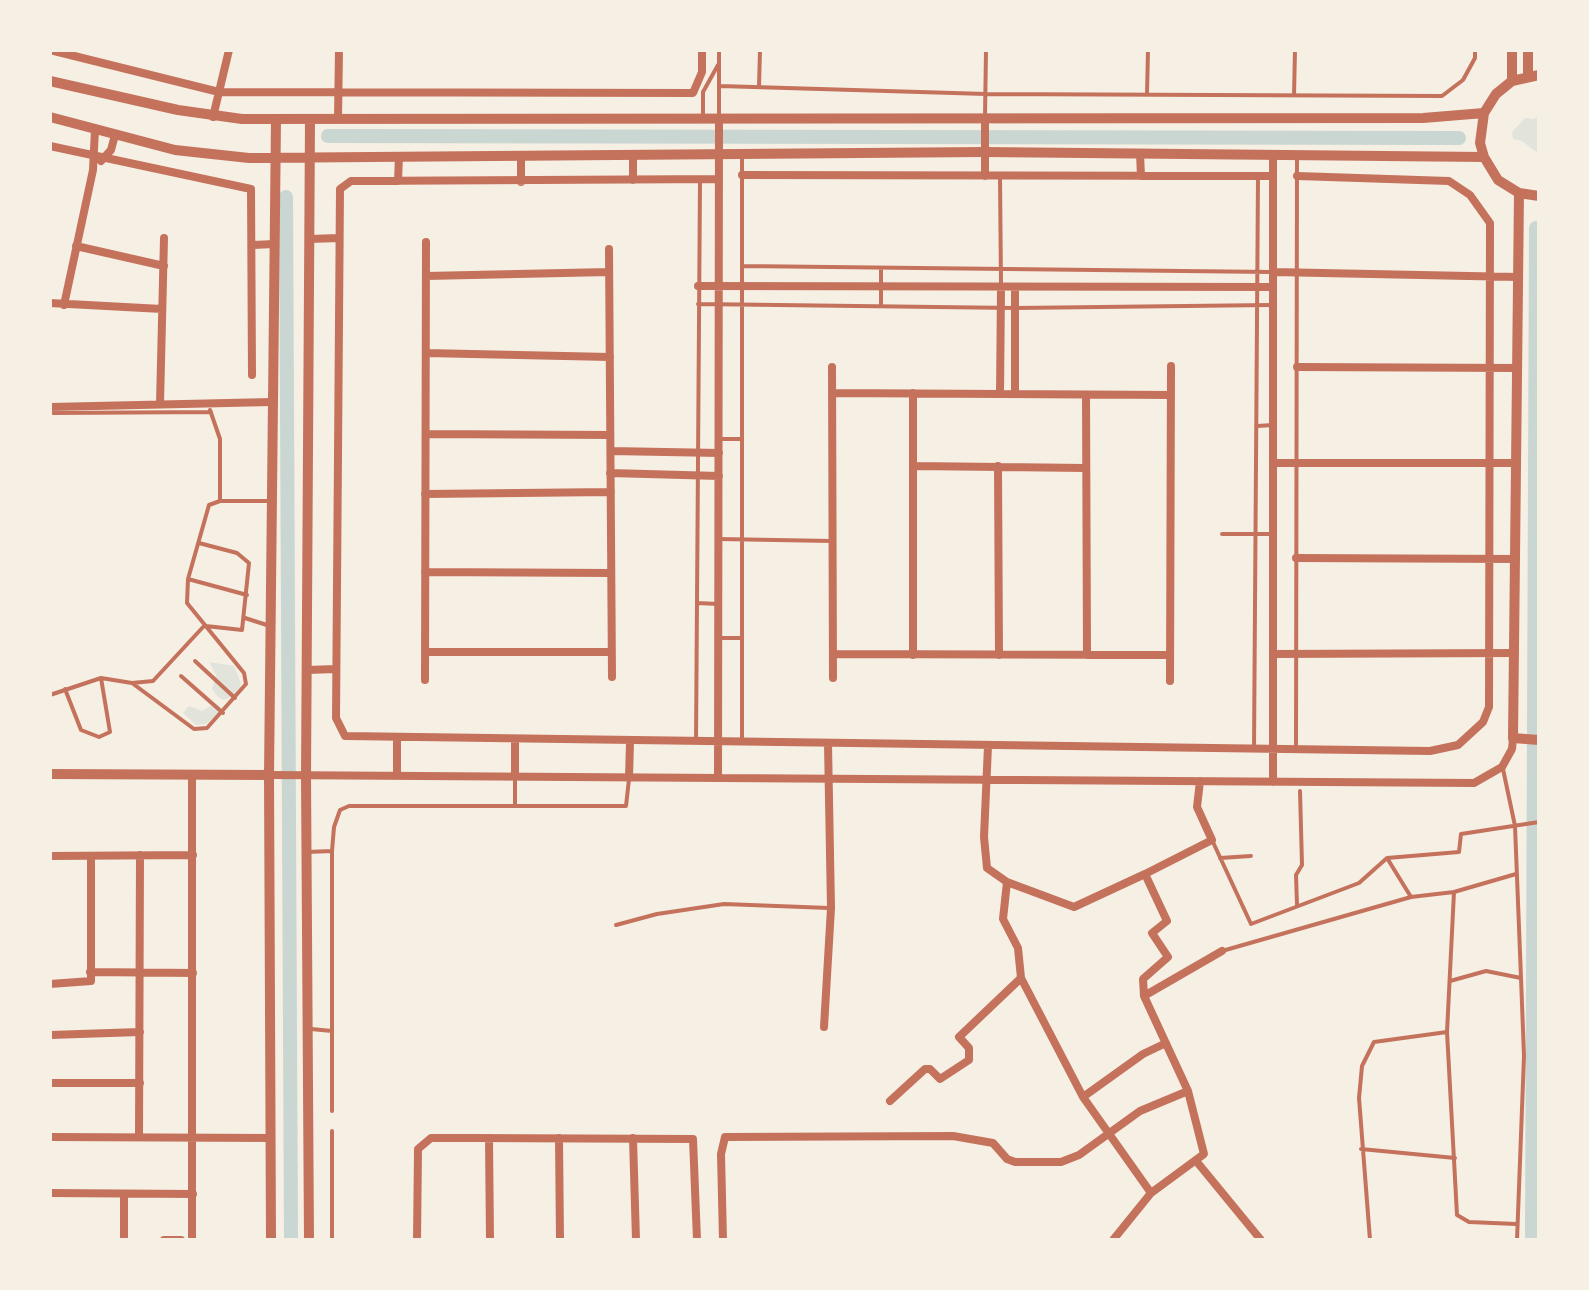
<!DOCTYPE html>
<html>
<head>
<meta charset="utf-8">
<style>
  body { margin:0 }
  #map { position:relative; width:1589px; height:1290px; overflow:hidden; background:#f6efe4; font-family:"Nunito Sans",sans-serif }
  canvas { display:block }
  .frame { position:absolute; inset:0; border:52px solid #f6efe4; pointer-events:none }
</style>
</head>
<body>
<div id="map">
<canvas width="1589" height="1290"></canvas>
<div class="frame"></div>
</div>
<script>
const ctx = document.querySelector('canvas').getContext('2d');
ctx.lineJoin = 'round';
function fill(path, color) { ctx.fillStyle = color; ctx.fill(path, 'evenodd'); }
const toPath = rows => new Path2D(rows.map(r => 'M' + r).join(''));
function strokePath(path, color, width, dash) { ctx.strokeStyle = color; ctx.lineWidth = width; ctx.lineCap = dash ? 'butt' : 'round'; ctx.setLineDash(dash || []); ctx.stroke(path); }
const green = toPath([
  [1539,115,1539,154,1522,141,1513,139,1512,132,1525,118,1534,119],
  [209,662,234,666,241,683,238,693,224,700,218,697,212,689,216,675],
  [216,703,223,710,206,724,196,725,183,713,189,706,202,711]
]);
const canal = toPath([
  [328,136,1459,138],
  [286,197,291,1240],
  [1532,1240,1536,228]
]);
const service = toPath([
  [719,50,719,116],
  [720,86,986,94,1442,96,1463,80,1475,58,1475,50],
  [759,86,760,50],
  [1147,94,1148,50],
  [1294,95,1295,50],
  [703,116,703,92,718,65],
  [985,116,986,50],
  [1000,176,1001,286],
  [742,266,1271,272],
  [698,304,1015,308,1271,305],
  [881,306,881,268],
  [210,410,220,439,220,501],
  [53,413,211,412],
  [1257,426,1273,425],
  [720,439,742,439],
  [1222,534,1272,534],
  [719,539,832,541],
  [199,543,237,553,249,563,242,630,206,626],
  [188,579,247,595],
  [697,603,718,604],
  [245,618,270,626],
  [720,638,742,638],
  [195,661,235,698],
  [181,676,223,713],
  [132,683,194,729,207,728,246,684,244,673,187,603,188,579,209,505,220,501,269,501],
  [65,689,81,730,99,737,110,732,101,678],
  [50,695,101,678,132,683,153,681,204,626],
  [696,740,700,181],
  [742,743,742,156],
  [1296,747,1297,156],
  [1254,749,1258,176],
  [1503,769,1515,826,1521,978],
  [515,779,515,804],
  [1212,840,1251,924,1359,883,1387,858,1459,852,1461,834,1539,822],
  [307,852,332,851],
  [1220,858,1251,856],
  [1387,858,1411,897,1454,892,1516,874],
  [1454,892,1447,1032,1457,1215,1469,1222,1516,1224],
  [1297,905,1296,875,1302,865,1300,791],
  [616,925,657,914,724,904,829,908],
  [1222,951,1411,897],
  [1450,981,1486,971,1521,978,1524,1056,1517,1240],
  [311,1029,332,1031],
  [332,1111,332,851,334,827,340,810,349,806,626,806,629,779],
  [332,1131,332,1240],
  [1361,1149,1455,1158],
  [1370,1240,1359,1098,1362,1066,1374,1042,1447,1032]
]);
const minor = toPath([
  [50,50,219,92,693,93,702,72,702,50],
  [213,117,229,50],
  [338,119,339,50],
  [50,146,251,189,252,375],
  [633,154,633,180],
  [1140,154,1141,176],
  [521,155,521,182],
  [1273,156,1273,782],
  [101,161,111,150,115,135],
  [742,175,1273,176],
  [985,176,985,119],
  [719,179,351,181,340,189,336,718,345,736,1430,751,1458,745,1483,722,1489,707,1490,223,1470,195,1449,181,1297,176],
  [398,181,399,156],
  [309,239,339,238],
  [253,245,274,244],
  [76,246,164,266],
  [609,249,612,677],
  [1273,272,1518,277],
  [426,276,609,272],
  [698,286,1273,287],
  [50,303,162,309],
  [64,305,93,170,95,129],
  [426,353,610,357],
  [832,367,833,678],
  [1297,367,1517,368],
  [832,393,1171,395],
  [1000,394,1001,287],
  [1015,394,1015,287],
  [1086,395,1087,655],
  [160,404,164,238],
  [50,407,272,402],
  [426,434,610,435],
  [611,451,719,453],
  [1273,463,1516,463],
  [914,466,1086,468],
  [998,466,999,655],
  [610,473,719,476],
  [425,494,611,492],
  [1296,558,1515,559],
  [425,572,611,573],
  [425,652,611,652],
  [833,654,1170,655],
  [1273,654,1513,653],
  [913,655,913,393],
  [307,670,336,669],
  [425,680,426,242],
  [1170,681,1171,366],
  [515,740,515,777],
  [988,746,984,837,987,868,1007,882,1074,907,1145,874,1167,921,1152,933,1168,957,1143,979,1144,996,1188,1091,1204,1154,1151,1193,1113,1240],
  [269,775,1474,783,1502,767,1512,749,1513,738],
  [397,776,397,739],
  [629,778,630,742],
  [718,778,719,119],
  [50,856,193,855],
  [1145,874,1212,840,1197,807,1200,781],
  [1007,882,1003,919,1018,948,1021,978,1083,1097,1151,1193],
  [90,972,193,973],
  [50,984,91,981,91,856],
  [1144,996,1222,951],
  [824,1027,831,908,828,744],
  [50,1035,140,1032],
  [50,1083,140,1083],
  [1083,1097,1143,1054,1166,1043],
  [890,1101,925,1069,930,1069,940,1079,969,1060,969,1048,959,1037,1021,978],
  [50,1137,271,1138],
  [139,1137,140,855],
  [489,1138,490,1240],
  [559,1138,560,1240],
  [633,1138,636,1240],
  [1197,1162,1261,1240],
  [50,1193,193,1194],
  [124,1194,124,1240],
  [164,1240,181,1240],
  [192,1240,192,775],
  [417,1240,418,1149,431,1138,472,1138,693,1139,697,1240],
  [723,1240,721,1154,725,1137,953,1136,993,1143,1007,1159,1015,1162,1061,1162,1079,1155,1140,1111,1188,1091]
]);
const tertiary = toPath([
  [1512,50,1512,81],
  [1528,50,1528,76],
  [1539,75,1512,81,1496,94,1484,113,1480,143,1484,157,1498,180,1519,193,1539,196],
  [50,81,178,110,242,119,1423,118,1484,113],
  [50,117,175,150,249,158,984,152,1484,157],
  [1519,193,1513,738,1539,740],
  [50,774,269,775],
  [271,1240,269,775,276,119],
  [309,1240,306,776,310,120]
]);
fill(green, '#e2e4dc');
strokePath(canal, '#c9d6d2', 14);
strokePath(service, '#c5725c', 4);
strokePath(minor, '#c5725c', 8);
strokePath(tertiary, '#c5725c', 10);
</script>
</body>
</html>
